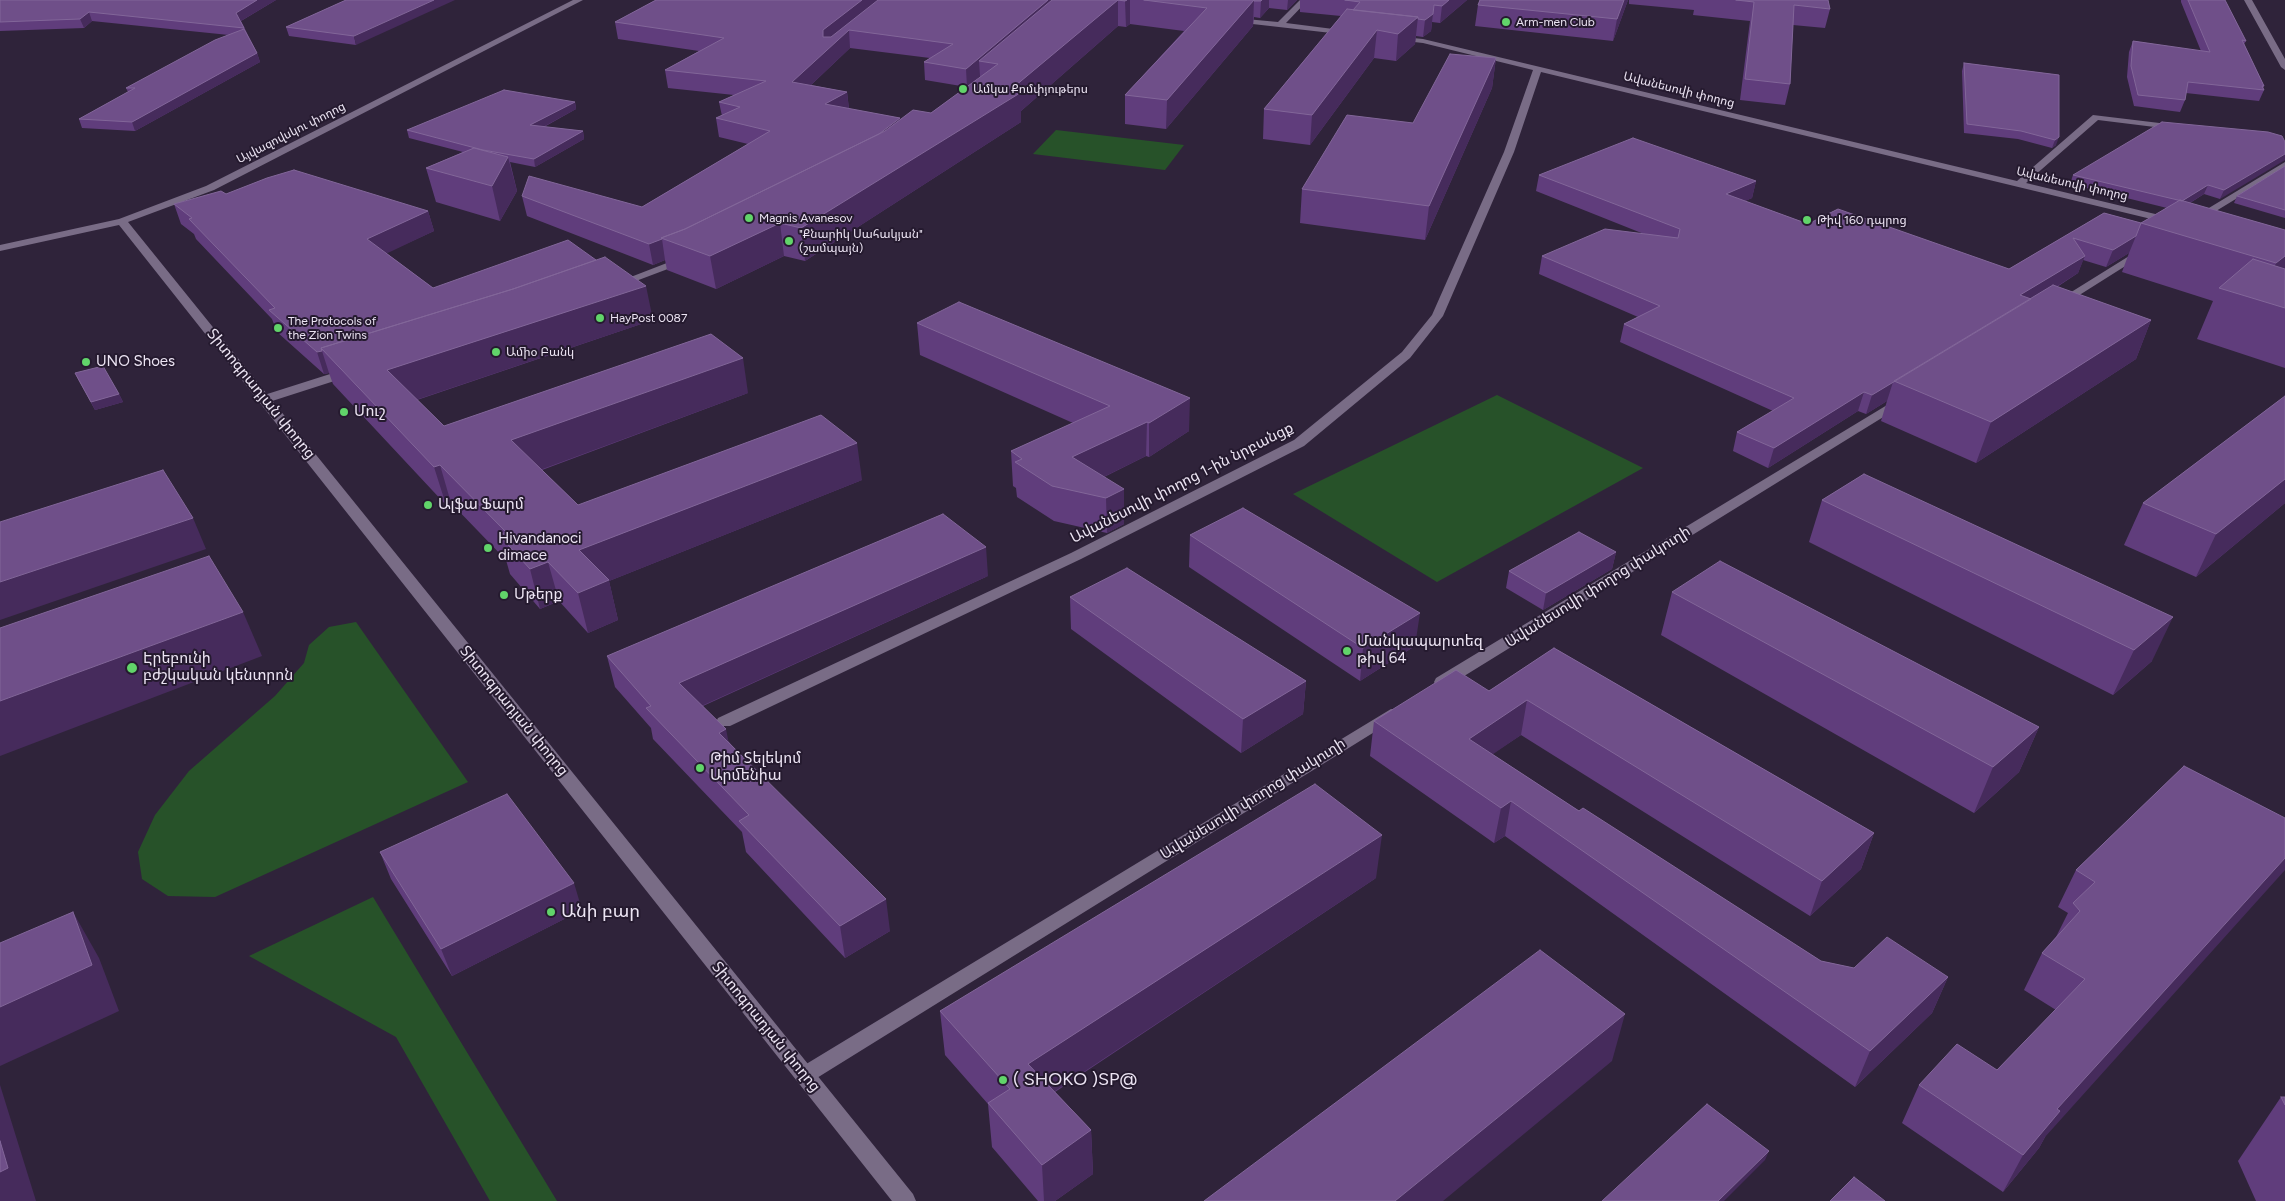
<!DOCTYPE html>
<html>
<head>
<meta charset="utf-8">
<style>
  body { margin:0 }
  canvas { display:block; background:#2f233a }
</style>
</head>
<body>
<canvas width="2285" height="1201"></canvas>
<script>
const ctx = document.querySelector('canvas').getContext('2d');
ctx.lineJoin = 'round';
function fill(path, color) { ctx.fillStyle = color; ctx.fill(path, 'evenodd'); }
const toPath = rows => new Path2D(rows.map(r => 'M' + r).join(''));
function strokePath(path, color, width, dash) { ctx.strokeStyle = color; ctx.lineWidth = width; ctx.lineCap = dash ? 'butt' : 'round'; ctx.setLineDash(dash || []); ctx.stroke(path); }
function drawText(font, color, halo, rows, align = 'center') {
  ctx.font = font + ' Figtree,"Noto Sans Armenian",sans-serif'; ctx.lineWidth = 4; ctx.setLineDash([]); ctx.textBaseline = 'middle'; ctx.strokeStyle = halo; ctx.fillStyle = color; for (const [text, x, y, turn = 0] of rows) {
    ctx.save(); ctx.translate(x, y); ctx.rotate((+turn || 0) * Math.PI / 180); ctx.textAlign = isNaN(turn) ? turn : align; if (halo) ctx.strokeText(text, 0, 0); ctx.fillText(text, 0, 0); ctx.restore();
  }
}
const green = toPath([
  [1056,130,1184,145,1165,170,1033,154],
  [1497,395,1643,468,1437,582,1293,494],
  [356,622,468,782,215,897,168,896,142,879,138,852,155,815,189,771,275,696,304,663,309,645,329,627],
  [373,897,557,1201,490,1201,396,1037,249,956]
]);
const street = toPath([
  [1300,0,1308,0,1286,23,1349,31,1353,33,1349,35,1235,22,1231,20,1235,18,1278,22,1300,0],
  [2244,0,2252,0,2285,59,2285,70,2281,67,2244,0],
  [1393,36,1423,39,2017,181,2093,115,2176,125,2179,126,2179,130,2098,120,2026,183,2176,219,2177,221,2172,224,1541,72,1514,152,1443,316,1410,358,1304,446,1081,559,730,726,718,726,716,722,718,718,1071,553,1294,440,1402,352,1432,315,1504,152,1533,70,1423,43,1396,40,1393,40,1393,36],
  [2285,162,2285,169,2198,222,2194,223,2189,220,2285,162],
  [2142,248,2147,251,2146,253,2062,306,2058,307,2052,304,2142,248],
  [685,256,689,257,689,261,620,287,616,288,610,285,685,256],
  [349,368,353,369,355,372,353,375,269,402,261,402,259,399,261,396,349,368],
  [1902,396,1906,397,1908,400,1906,403,1448,686,1436,686,1434,682,1436,678,1902,396],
  [1391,709,1397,710,1399,714,1397,718,812,1081,805,1084,798,1081,795,1075,798,1069,1391,709]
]);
const secondary = toPath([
  [573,0,583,0,214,190,128,222,913,1194,916,1201,892,1201,119,225,0,251,0,245,119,219,206,186,573,0]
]);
const wall = toPath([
  [0,0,276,0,241,21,257,53,260,62,135,131,82,128,79,119,128,92,126,88,229,35,92,21,84,28,0,31],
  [346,0,356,45,289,36,286,27],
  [656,0,1297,0,1287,10,1269,8,1260,18,1254,17,1253,26,1166,129,1125,124,1125,95,1184,31,1130,24,1126,27,1118,26,1021,111,1021,122,805,261,784,256,716,289,667,270,665,260,653,265,527,216,522,196,642,207,748,144,719,137,716,118,722,116,719,102,734,95,668,88,665,70,699,51,618,39,615,22],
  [850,48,930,58,924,62,925,80,967,87,931,113,900,119,900,118,849,109,847,92,811,85],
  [980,76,980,77,969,85],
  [1300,0,1467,0,1440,23,1432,22,1431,31,1423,37,1416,36,1415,44,1396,61,1374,58,1310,145,1263,139,1264,109,1341,16,1300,12],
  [1480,0,1628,0,1613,41,1475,26,1478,5],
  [1629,0,1828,0,1830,9,1825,28,1793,25,1790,84,1785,105,1740,100,1750,21,1693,15,1694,10,1629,4],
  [2181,0,2225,0,2246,41,2244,44,2264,86,2263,88,2264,90,2259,101,2186,93,2185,100,2180,112,2134,106,2127,77,2129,52,2133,41,2201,51,2181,2],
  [1496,58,1492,88,1425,240,1300,223,1302,189,1413,123],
  [1964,63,2059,75,2056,145,2052,148,2018,139,1964,133,1962,71],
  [575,102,576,109,544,127,583,131,584,139,535,167,510,162,517,191,500,221,436,202,426,168,463,152,409,138,407,130],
  [2268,132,2220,199,2204,194,2190,203,2285,230,2285,368,2197,339,2213,301,2122,272,2129,253,2106,267,2083,260,2078,273,2057,287,2151,320,2136,359,1976,463,1881,421,1887,401,1866,414,1858,411,1768,468,1733,451,1737,432,1773,411,1620,342,1624,324,1638,317,1539,274,1542,256,1644,234,1536,191,1539,175,1756,181,1752,198,1745,201,1808,224,2009,269,2104,213,2141,223,2167,208,2070,184,2073,175],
  [2285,166,2285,218,2234,203,2237,196],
  [226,194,428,211,434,231,386,253,433,288,653,320,417,400,444,426,748,393,542,470,578,505,862,480,609,581,618,620,588,633,559,601,540,609,510,574,506,560,451,503,446,505,333,384,329,373,324,374,277,332,272,319,196,239,194,234,181,224,174,204],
  [917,323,1189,431,1149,457,1146,456,1104,477,1124,524,1107,533,1054,521,1017,497,1016,488,1013,486,1011,451,1073,423,920,355],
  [75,373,119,394,123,402,95,410,79,381],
  [2285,396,2285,503,2196,577,2124,545,2143,503],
  [1864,474,2152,661,2113,695,1809,542,1822,500],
  [1190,535,1415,646,1360,681,1189,567],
  [1616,552,1612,569,1543,610,1506,588,1509,571],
  [988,576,703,706,729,742,890,931,845,958,746,852,742,832,653,739,651,728,615,687,607,656],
  [1672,592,2039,727,2019,772,1974,813,1661,635],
  [1070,597,1306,681,1303,714,1241,753,1071,629],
  [1554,648,1874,833,1861,869,1810,916,1521,735,1492,754,1579,811,1821,961,1854,968,1948,977,1932,1013,1855,1087,1505,836,1494,843,1370,756,1374,721,1489,691],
  [2184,766,2045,1137,2039,1148,2003,1192,1902,1123,1919,1085,1997,1070,2056,1010,2024,990,2042,953,2056,937,2068,913,2058,907,2076,870],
  [380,852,582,910,452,976,391,879],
  [1376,878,1055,1092,1091,1130,1093,1174,1055,1201,1038,1201,992,1147,988,1104,945,1055,940,1011],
  [2281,1097,2285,1097,2285,1201,2256,1201,2238,1161]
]);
const shadedWall = toPath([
  [257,0,276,0,239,22,236,13],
  [434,0,455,0,356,45,354,36],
  [862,0,885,0,849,30,850,48,795,100,792,82,823,37,823,30],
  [1048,0,1063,0,979,61,980,76,967,87,966,69],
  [1118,0,1118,26,1021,111,1021,122,805,261,801,228,1009,91],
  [1127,0,1130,0,1130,24,1126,27,1125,1],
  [1254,0,1253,26,1166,129,1167,100],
  [1262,0,1269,0,1269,8,1260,18,1261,1],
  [1288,0,1297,0,1287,10],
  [1449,0,1467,0,1440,23,1442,6],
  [1624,0,1628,0,1613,41,1617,19],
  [1434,5,1431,31,1423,37,1425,20],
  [89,12,92,21,84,28,80,19],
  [1418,17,1415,44,1396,61,1398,34],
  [1377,30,1374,58,1310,145,1312,115],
  [257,53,260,62,135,131,132,122],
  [1496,58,1492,88,1425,240,1429,206],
  [847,92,849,110,825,104],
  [575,102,576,109,532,133,530,125],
  [900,118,902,137,677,233],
  [583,131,584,139,535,167,534,159],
  [2059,137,2056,145,2052,148,2055,140],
  [2285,154,2285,160,2220,199,2224,190],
  [508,157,517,191,500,221,492,186],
  [1756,181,1752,198,1722,211,1726,194],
  [2208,185,2204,194,2178,210,2182,201],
  [428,211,434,231,373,260,367,239],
  [780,223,784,256,716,289,710,256],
  [2136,236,2129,253,2106,267,2113,250],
  [662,239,665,260,653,265,649,244],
  [2085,256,2078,273,2029,304,2020,295],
  [2285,256,2285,287,2260,300,2276,263],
  [646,286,653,320,398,406,387,370],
  [2151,320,2136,359,1976,463,1991,422],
  [322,351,329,373,324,374,317,352],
  [743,358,748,393,521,477,511,440],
  [1893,382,1887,401,1866,414,1872,395],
  [1864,392,1858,411,1768,468,1774,448],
  [119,394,123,402,95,410,91,402],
  [1190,398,1189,431,1149,457,1149,423],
  [1147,422,1146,456,1075,491,1072,457],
  [857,443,862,480,609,581,618,620,588,633,578,593,579,550],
  [440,465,451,503,446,505,434,467],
  [2285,479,2285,503,2196,577,2216,534],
  [1124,489,1124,524,1107,533,1106,498],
  [193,518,206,549,0,620,0,582],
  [986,547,988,576,686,713,679,683],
  [1616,552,1612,569,1543,610,1546,593],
  [548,562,559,601,540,609,530,569],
  [243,612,262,656,0,756,0,701],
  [1420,613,1415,646,1360,681,1363,648],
  [2173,617,2152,661,2113,695,2134,650],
  [1306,681,1303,714,1241,753,1243,719],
  [1527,700,1521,735,1464,774,1469,739],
  [2039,727,2019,772,1974,813,1993,767],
  [726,729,732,760,719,733],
  [1511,801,1505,836,1494,843,1501,808],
  [1874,833,1861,869,1810,916,1822,881],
  [1382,835,1376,878,1031,1107,1028,1064],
  [2285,858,2285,870,2045,1137,2039,1148,2003,1192,2023,1155,2057,1109],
  [574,883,582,910,452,976,441,949],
  [886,899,890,931,845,958,840,926],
  [73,912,99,958,119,1011,0,1066,0,1007],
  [1948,977,1932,1013,1855,1087,1870,1051],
  [1625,1014,1612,1061,1443,1201,1395,1201],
  [0,1085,36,1201,0,1201],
  [1091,1130,1093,1174,1055,1201,1044,1201,1042,1165],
  [1769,1151,1765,1160,1724,1201,1718,1201]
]);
const building = toPath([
  [0,0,257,0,236,13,244,28,89,12,80,19,0,22,0,0],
  [346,0,434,0,354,36,286,27,346,0],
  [656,0,862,0,823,30,823,37,831,37,878,0,1048,0,966,69,924,62,953,44,849,30,792,82,847,92,825,104,900,118,879,134,685,229,661,238,662,239,649,244,522,196,529,176,642,207,770,131,716,118,740,107,719,102,766,81,665,70,724,38,615,22,656,0],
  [1052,0,1127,0,1125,1,1118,0,1009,91,1020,93,801,228,780,223,710,256,661,238,685,229,885,131,913,110,931,113,998,64,979,61,1052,0],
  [1144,0,1254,0,1167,100,1125,95,1207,8,1144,0],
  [1254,0,1262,0,1261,1,1254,1,1254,0],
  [1345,0,1449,0,1442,6,1434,5,1433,14,1425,20,1418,19,1418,17,1353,10,1360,2,1345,0],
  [1480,0,1624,0,1617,19,1478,5,1480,0],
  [1736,0,1828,0,1830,9,1794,5,1790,84,1745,79,1754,2,1736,0],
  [2188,0,2225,0,2246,41,2242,40,2264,86,2262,86,2264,90,2188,82,2185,100,2138,95,2131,66,2133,41,2210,52,2188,0],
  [1347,9,1418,17,1398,34,1377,30,1312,115,1264,109,1347,9],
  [244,29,257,53,132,122,79,119,135,88,126,88,215,40,244,29],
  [1450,54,1496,58,1429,206,1302,189,1347,115,1413,123,1450,54],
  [1964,63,2059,75,2059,137,2055,140,2021,131,1967,124,1964,63],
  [504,90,575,102,530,125,583,131,534,159,483,150,407,130,504,90],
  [2162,122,2268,132,2282,136,2285,142,2285,154,2224,190,2208,185,2182,201,2073,175,2162,122],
  [1633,138,1756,181,1726,194,1808,224,1838,209,2009,269,2104,213,2141,223,2136,236,2113,250,2073,238,2085,256,2020,295,2031,299,1872,395,1864,392,1774,448,1737,432,1794,398,1624,324,1660,306,1542,256,1605,229,1678,238,1680,229,1539,175,1633,138],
  [474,148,508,157,492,186,426,168,474,148],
  [2285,166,2285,210,2237,196,2285,166],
  [294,170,428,211,367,239,433,288,568,240,596,260,513,289,321,348,322,351,317,352,269,310,275,308,189,219,192,218,174,204,221,191,226,194,267,178,294,170],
  [2180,200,2285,230,2285,256,2276,263,2141,223,2180,200],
  [605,257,646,286,387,370,444,426,711,334,743,358,511,440,578,505,821,415,857,443,579,550,609,580,578,593,548,562,530,569,499,535,506,532,440,465,434,467,321,348,513,289,605,257],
  [2253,259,2285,269,2285,308,2219,288,2253,259],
  [2053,285,2151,320,1991,422,1894,381,2053,285],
  [959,302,1190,398,1149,423,1147,422,1072,457,1124,489,1106,498,1052,486,1015,462,1022,459,1011,451,1110,406,917,323,959,302],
  [103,366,119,394,91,402,75,373,103,366],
  [2285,396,2285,479,2216,534,2143,503,2285,396],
  [163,470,193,518,0,582,0,522,163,470],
  [1864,474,2173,617,2134,650,1822,500,1864,474],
  [1243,508,1420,613,1363,648,1190,535,1243,508],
  [943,514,986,547,679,683,726,729,719,733,886,899,840,926,739,821,749,815,646,708,651,706,607,656,943,514],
  [1579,532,1616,552,1546,593,1509,571,1579,532],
  [209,556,243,612,0,701,0,628,209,556],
  [1720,561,2039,727,1993,767,1672,592,1720,561],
  [1127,568,1306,681,1243,719,1070,597,1127,568],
  [1554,648,1874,833,1822,881,1527,700,1469,739,1579,811,1583,808,1821,961,1854,968,1887,937,1948,977,1870,1051,1511,801,1501,808,1374,721,1456,670,1489,691,1554,648],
  [2184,766,2285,818,2285,858,2057,1109,2060,1111,2023,1155,1919,1085,1957,1044,1997,1070,2085,979,2042,953,2080,911,2073,903,2095,882,2076,870,2184,766],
  [1315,784,1382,835,1028,1064,1091,1130,1042,1165,988,1103,1010,1089,940,1011,1315,784],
  [507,794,574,883,441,949,380,852,507,794],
  [73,912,92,965,0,1007,0,943,73,912],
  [1540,950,1625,1014,1395,1201,1204,1201,1540,950],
  [2281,1097,2285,1097,2285,1105,2281,1097],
  [1707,1104,1769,1151,1718,1201,1602,1201,1707,1104],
  [0,1141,8,1168,0,1172,0,1141],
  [1854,1177,1885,1201,1830,1201,1854,1177]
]);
const markers = [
  [1506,22,5,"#61d46a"],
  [963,89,5,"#61d46a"],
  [749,218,5,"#61d46a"],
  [1807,220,5,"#61d46a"],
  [789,241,5,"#61d46a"],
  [600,318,5,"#61d46a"],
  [278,328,5,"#61d46a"],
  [496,352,5,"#61d46a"],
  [86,362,5,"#61d46a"],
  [344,412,5,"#61d46a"],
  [428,505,5,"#61d46a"],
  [488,548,5,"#61d46a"],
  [504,595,5,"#61d46a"],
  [1347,651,5,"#61d46a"],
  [132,668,6,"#61d46a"],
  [700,768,5,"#61d46a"],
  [551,912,5,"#61d46a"],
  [1003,1080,5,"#61d46a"]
];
const farPoinames = [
  ["Arm-men Club",1516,22],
  ["Ամկա Քոմփյութերս",973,89],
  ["Magnis Avanesov",759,218],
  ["Թիվ 160 դպրոց",1817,220],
  ["\"Քնարիկ Սահակյան\"",799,234],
  ["(շամպայն)",799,248],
  ["HayPost 0087",610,318],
  ["The Protocols of",288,321],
  ["the Zion Twins",288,335],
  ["Ամիօ Բանկ",506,352]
];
const farStreetnames = [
  ["Ավանեսովի փողոց",1679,90,14],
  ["Այվազովսկու փողոց",291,133,-27],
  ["Ավանեսովի փողոց",2072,184,13]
];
const poiNames = [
  ["UNO Shoes",96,362],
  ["Մուշ",354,412],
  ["Ալֆա Ֆարմ",438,505],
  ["Hivandanoci",498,539],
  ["dimace",498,556],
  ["Մթերք",514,595],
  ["Մանկապարտեզ",1357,642],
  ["թիվ 64",1357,659],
  ["Էրեբունի",143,659],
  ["բժշկական կենտրոն",143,676],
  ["Թիմ Տելեկոմ",710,759],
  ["Արմենիա",710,776]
];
const streetNames = [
  ["Տիտոգրադյան փողոց",261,394,51],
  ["Ավանեսովի փողոց 1-ին նրբանցք",1182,483,-27],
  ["Ավանեսովի փողոց փակուղի",1598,587,-32],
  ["Տիտոգրադյան փողոց",514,711,51],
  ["Ավանեսովի փողոց փակուղի",1253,799,-32],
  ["Տիտոգրադյան փողոց",766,1027,51]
];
const nearPoinames = [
  ["Անի բար",561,912],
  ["( SHOKO )SP@",1013,1080]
];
fill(green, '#275229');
fill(street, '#796c86');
fill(secondary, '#796c86');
fill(wall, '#603d7c');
fill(shadedWall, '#462b5c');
fill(building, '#6f4f89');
strokePath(building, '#826699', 1);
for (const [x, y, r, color] of markers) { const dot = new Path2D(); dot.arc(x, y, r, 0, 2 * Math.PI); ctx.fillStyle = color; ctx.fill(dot); strokePath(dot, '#251a2f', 2); }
drawText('12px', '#ece4f3', '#251a2f', farPoinames, 'left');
drawText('12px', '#ece4f3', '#251a2f', farStreetnames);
drawText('15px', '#ece4f3', '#251a2f', poiNames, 'left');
drawText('15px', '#ece4f3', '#251a2f', streetNames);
drawText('18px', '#ece4f3', '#251a2f', nearPoinames, 'left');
</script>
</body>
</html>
